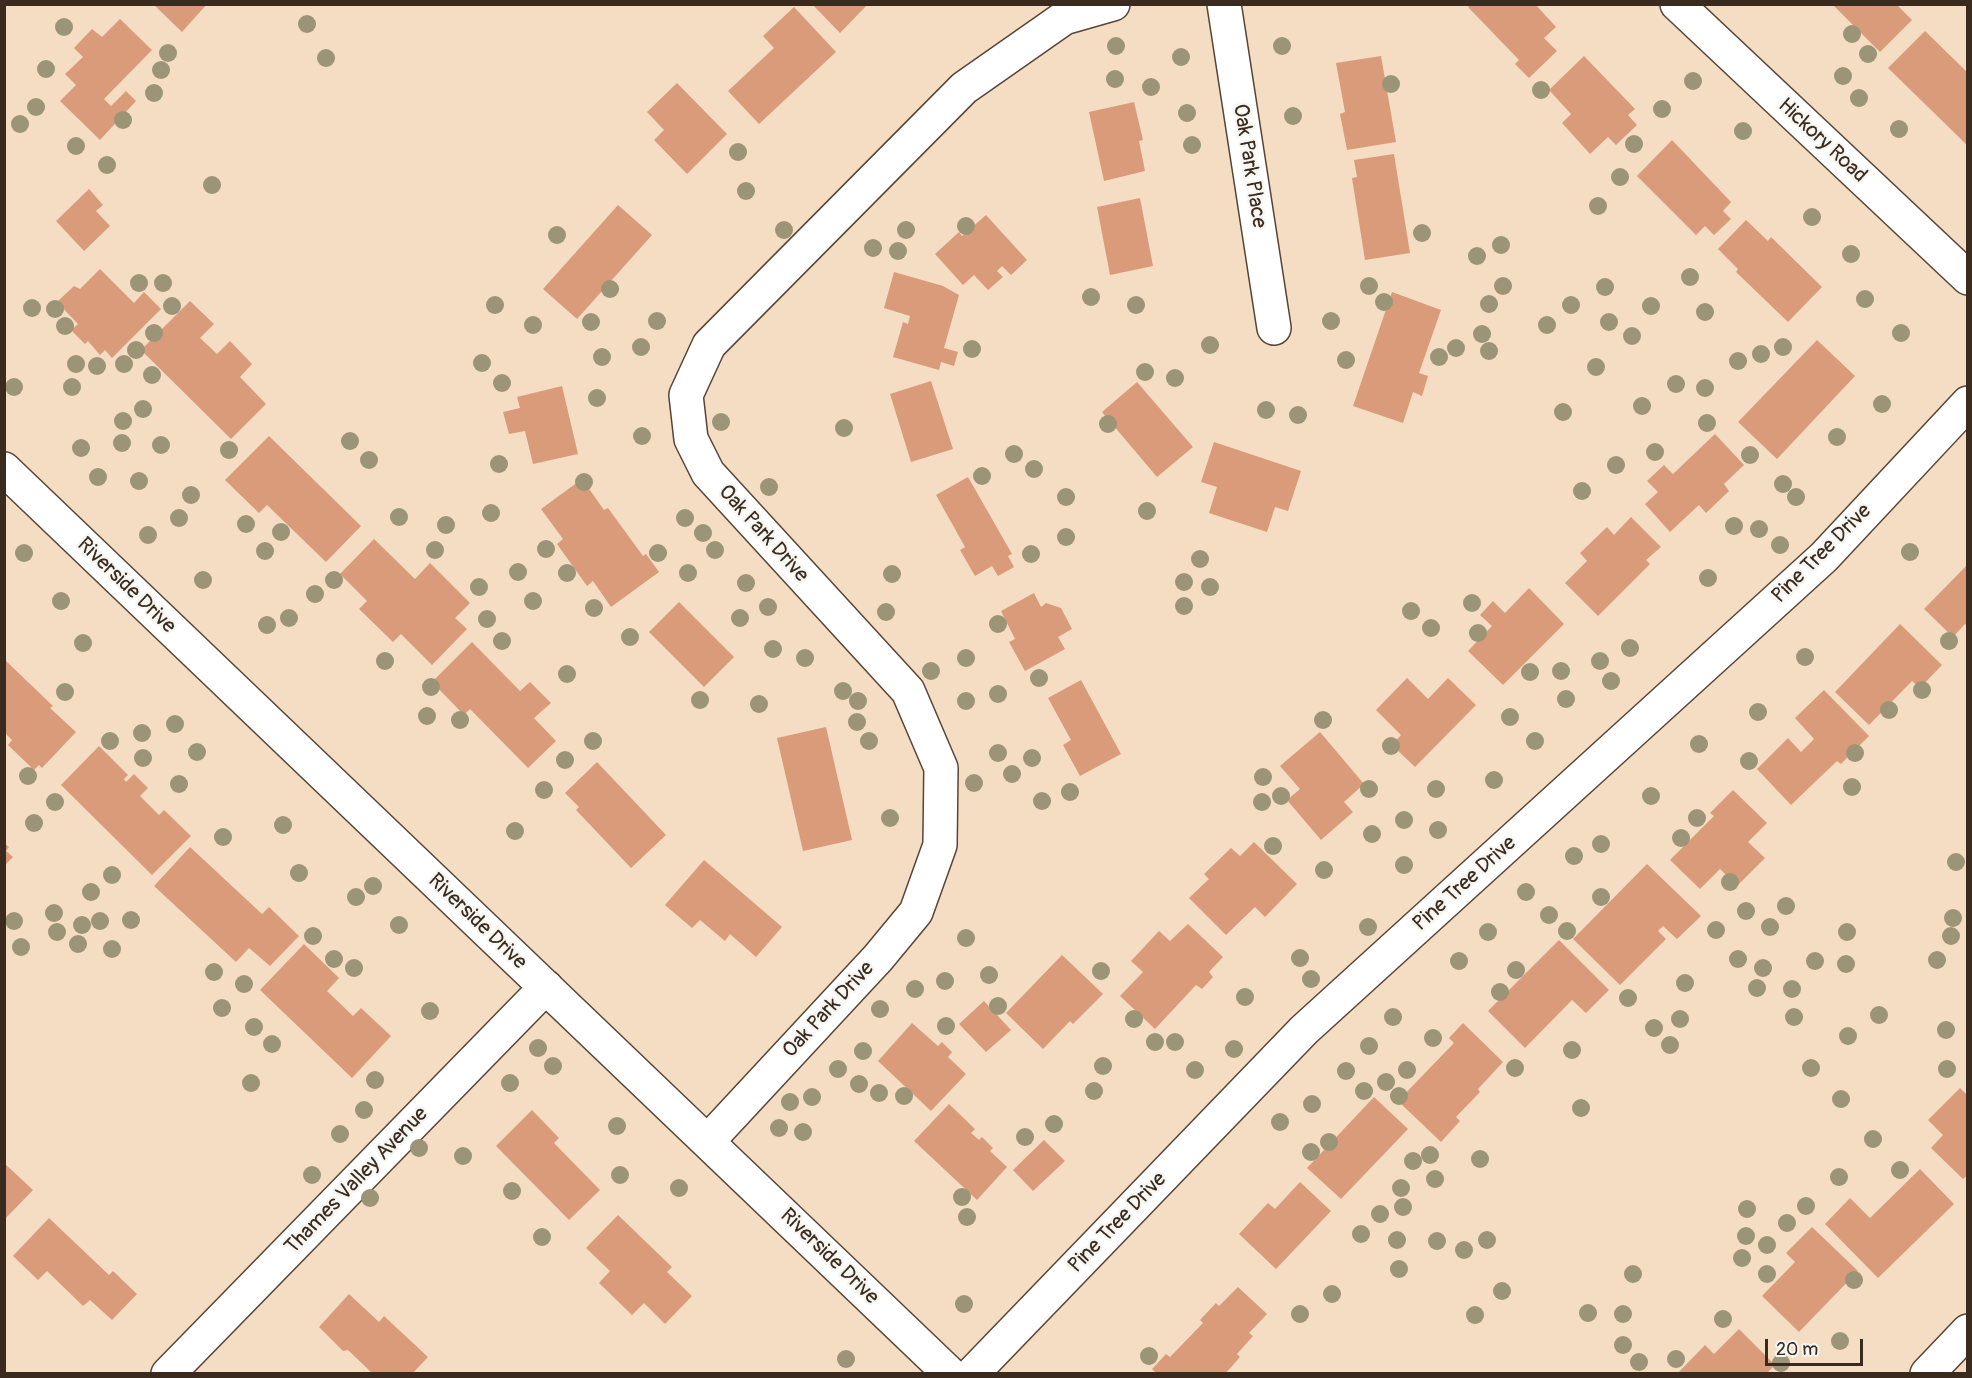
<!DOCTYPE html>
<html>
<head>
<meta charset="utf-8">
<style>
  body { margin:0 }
  #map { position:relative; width:1972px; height:1378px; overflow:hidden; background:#f4ddc2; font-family:Pangolin,sans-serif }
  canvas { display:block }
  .frame { position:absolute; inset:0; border:6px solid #3b2a1e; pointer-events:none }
  .scale { position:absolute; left:1765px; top:1339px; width:98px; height:27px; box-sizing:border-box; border:3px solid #3b2a1e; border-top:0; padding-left:8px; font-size:18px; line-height:21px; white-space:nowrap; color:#3b2a1e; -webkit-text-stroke:4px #f6f6f2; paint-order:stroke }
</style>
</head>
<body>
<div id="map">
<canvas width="1972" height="1378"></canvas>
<div class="frame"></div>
<div class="scale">20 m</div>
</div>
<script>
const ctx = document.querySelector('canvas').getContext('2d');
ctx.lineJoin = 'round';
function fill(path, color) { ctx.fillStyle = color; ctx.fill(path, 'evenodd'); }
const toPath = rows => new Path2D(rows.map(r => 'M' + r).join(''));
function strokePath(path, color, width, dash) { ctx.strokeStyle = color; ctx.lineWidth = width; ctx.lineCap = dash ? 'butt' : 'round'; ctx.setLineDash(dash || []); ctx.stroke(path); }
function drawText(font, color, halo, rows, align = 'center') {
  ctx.font = font + ' Pangolin,sans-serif'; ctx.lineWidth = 5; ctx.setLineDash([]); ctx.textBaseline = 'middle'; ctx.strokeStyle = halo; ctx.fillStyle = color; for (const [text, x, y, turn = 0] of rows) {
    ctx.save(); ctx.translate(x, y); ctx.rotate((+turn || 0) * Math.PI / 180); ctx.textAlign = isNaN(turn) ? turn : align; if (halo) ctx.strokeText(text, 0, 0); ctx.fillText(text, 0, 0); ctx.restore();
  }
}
const building = toPath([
  [153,4,207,4,182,32],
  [812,4,868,4,840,33],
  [1471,4,1535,4,1556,27,1544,38,1557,51,1529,78,1515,64,1519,60,1468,7],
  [1832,4,1896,4,1912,20,1880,52],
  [794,7,836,52,759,124,728,91,774,48,763,36],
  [120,19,152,50,104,99,111,106,126,91,136,101,100,140,60,101,76,85,65,74,83,57,74,48,92,29,102,37],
  [1925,31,1968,73,1968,146,1888,68],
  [1381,56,1396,142,1347,150,1340,114,1345,112,1336,63],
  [1584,56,1635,109,1628,115,1637,125,1616,145,1608,137,1590,154,1562,123,1571,114,1549,90],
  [677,83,727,134,687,174,654,140,664,130,647,112],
  [1134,102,1143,140,1139,141,1145,171,1104,181,1089,112],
  [1672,140,1731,202,1723,211,1731,219,1714,235,1705,226,1696,235,1637,176],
  [1394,154,1410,253,1365,260,1352,178,1357,177,1354,160],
  [89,189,103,205,96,211,110,226,84,251,56,221],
  [1140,198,1153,266,1110,275,1097,207],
  [618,205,652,235,577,319,543,289],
  [986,215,1027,260,1011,275,1002,266,997,271,1003,277,988,290,974,275,963,285,935,254,959,232,962,236],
  [1746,220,1768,241,1771,237,1822,287,1788,322,1736,272,1738,269,1718,249],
  [100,269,134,303,144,292,161,309,112,358,105,350,100,355,88,341,85,344,71,330,78,324,57,302,74,286,80,289],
  [894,272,943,286,959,295,944,348,958,352,954,366,941,362,939,370,893,357,903,322,908,324,910,316,884,308],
  [1392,292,1441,310,1419,373,1428,376,1422,396,1413,392,1403,423,1353,406],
  [190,301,214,324,200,338,217,354,230,341,252,364,240,377,266,404,231,439,141,350],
  [1817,340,1855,376,1777,459,1738,422],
  [931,381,953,449,911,462,890,394],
  [1137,382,1193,447,1157,477,1102,412],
  [562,386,578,454,533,464,525,431,509,434,503,412,520,408,517,397],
  [1715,434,1744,465,1724,484,1729,491,1706,513,1699,505,1670,532,1645,504,1658,492,1647,481,1664,465,1673,474],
  [269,436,361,526,326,562,267,505,259,513,225,480],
  [1214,442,1301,471,1288,511,1275,507,1267,532,1209,513,1217,487,1201,482],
  [968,477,1012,554,1008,556,1014,567,998,576,992,566,975,576,960,550,965,547,936,495],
  [582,479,604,510,608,508,643,556,646,554,659,572,611,607,593,581,587,586,557,544,563,539,541,509],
  [1631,517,1661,547,1646,560,1650,564,1598,616,1565,583,1587,561,1580,553,1607,527,1614,535],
  [374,539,415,579,430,563,470,603,455,618,467,629,432,665,401,634,393,642,359,609,367,601,340,574],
  [1968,564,1968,627,1965,624,1953,637,1924,609],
  [1529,588,1564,624,1503,685,1468,651,1492,626,1480,615,1493,601,1505,613],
  [1034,593,1041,607,1046,603,1061,608,1072,629,1058,637,1065,649,1025,671,1009,642,1015,639,1001,611],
  [679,602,734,657,704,687,649,632],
  [1900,624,1942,665,1920,688,1912,681,1869,725,1835,692],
  [472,642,520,691,530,682,551,703,534,718,556,741,528,768,470,709,464,715,432,682],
  [4,659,53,706,50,708,76,732,42,768,39,765,34,770,8,745,12,740,4,732],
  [1407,678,1428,699,1448,678,1476,705,1415,767,1392,745,1401,735,1376,710],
  [1081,680,1121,754,1080,776,1063,745,1071,740,1048,698],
  [1824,690,1869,736,1841,764,1837,761,1791,805,1757,769,1788,738,1801,752,1814,739,1795,718],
  [826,727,852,840,803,851,777,738],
  [1320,732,1364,784,1344,802,1353,812,1321,840,1287,800,1300,789,1280,766],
  [99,746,128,775,124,779,126,782,134,774,148,788,140,796,159,815,164,810,191,836,152,875,61,785],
  [597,762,666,835,631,868,576,810,579,807,565,793],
  [1733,790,1767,823,1748,842,1765,858,1737,886,1720,869,1700,889,1670,860,1714,816,1710,813],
  [1254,842,1297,884,1265,917,1255,907,1226,935,1189,898,1209,879,1204,874,1231,848,1240,856],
  [4,843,9,847,6,851,13,857,4,866],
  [190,847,262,914,269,907,299,936,270,966,249,948,236,962,154,886],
  [704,860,782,927,756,957,730,934,725,941,700,920,692,928,665,905],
  [1647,864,1701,916,1677,939,1663,926,1658,931,1666,939,1620,985,1573,939],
  [1188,924,1223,957,1209,972,1213,977,1202,989,1196,985,1155,1029,1120,996,1143,972,1131,961,1159,931,1170,941],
  [1559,940,1609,990,1586,1013,1572,1000,1525,1048,1488,1011],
  [304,944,339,978,327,991,353,1016,361,1008,391,1036,352,1078,260,990],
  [1062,955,1103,994,1073,1024,1070,1021,1043,1049,1006,1013],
  [984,1001,1011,1030,986,1052,959,1024],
  [912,1023,938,1046,942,1042,952,1052,948,1057,966,1074,931,1111,878,1061],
  [1463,1023,1503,1062,1478,1089,1480,1092,1456,1117,1460,1121,1441,1142,1398,1101,1454,1043,1449,1038],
  [1960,1088,1968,1096,1968,1175,1963,1179,1931,1148,1943,1135,1928,1120],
  [1374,1097,1408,1129,1341,1199,1307,1168],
  [949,1104,975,1129,971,1133,979,1140,982,1137,993,1148,990,1151,1007,1167,977,1200,914,1141],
  [532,1110,559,1138,554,1143,600,1190,569,1220,496,1146],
  [1044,1140,1065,1161,1033,1191,1013,1170],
  [4,1163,33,1190,4,1220],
  [1920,1169,1954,1204,1878,1278,1825,1224,1850,1198,1870,1218],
  [1300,1182,1331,1211,1276,1269,1239,1234,1268,1203,1275,1209],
  [618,1215,672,1267,667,1272,692,1296,665,1324,644,1303,632,1315,599,1283,610,1271,586,1248],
  [49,1218,109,1275,113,1271,137,1294,112,1320,90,1300,83,1306,47,1271,38,1280,13,1256],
  [1812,1227,1858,1271,1799,1332,1762,1296,1795,1262,1786,1253],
  [1238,1287,1267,1314,1249,1333,1253,1336,1237,1354,1240,1357,1225,1374,1157,1374,1152,1369,1166,1354,1170,1357,1203,1323,1200,1320,1216,1303,1219,1306],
  [349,1294,379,1322,384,1316,428,1357,412,1374,373,1374,348,1350,343,1351,319,1327],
  [1739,1329,1775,1365,1766,1374,1677,1374,1705,1345,1714,1354]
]);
const minor = toPath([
  [1224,4,1274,328],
  [1677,4,1968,278],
  [708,1141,878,958,916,912,940,845,941,768,908,691,708,473,691,439,686,395,709,345,964,88,1064,18,1113,4],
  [168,1374,546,987],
  [972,1374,1304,1030,1824,557,1968,403],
  [1927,1374,1968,1331]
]);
const major = toPath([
  [4,469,950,1374]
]);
const trees = [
  [307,24],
  [64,27],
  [1852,34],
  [1116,46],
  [1282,46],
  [168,53],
  [1868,54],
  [1181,57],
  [326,58],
  [46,69],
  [161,70],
  [1843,76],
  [1115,79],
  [1693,81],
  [1391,84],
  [1151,87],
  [1541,90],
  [154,93],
  [1859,98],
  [36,107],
  [1662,109],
  [1187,113],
  [1293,116],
  [123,120],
  [20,124],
  [1899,129],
  [1743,131],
  [1634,144],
  [1192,145],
  [76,146],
  [738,152],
  [107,165],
  [1620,177],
  [212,185],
  [746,191],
  [1598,206],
  [1812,217],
  [966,226],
  [784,230],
  [906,230],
  [1422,233],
  [557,235],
  [1501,245],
  [873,248],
  [898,251],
  [1851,254],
  [1477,256],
  [1690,277],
  [139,283],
  [163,283],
  [1369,286],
  [1503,286],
  [1605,287],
  [610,289],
  [1091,297],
  [1865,299],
  [1384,302],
  [1489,304],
  [495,305],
  [1136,305],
  [1571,305],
  [172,306],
  [1651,306],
  [32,308],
  [55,309],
  [1705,312],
  [657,321],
  [1331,321],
  [591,322],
  [1609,322],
  [533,325],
  [1547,325],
  [65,326],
  [154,333],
  [1901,333],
  [1482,334],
  [1632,336],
  [1210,345],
  [641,347],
  [1783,347],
  [1456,348],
  [972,349],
  [136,350],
  [1489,351],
  [1761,354],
  [602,357],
  [1439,357],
  [1346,360],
  [1738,361],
  [482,363],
  [76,364],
  [124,364],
  [97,366],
  [1596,367],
  [1145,372],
  [152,375],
  [1175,378],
  [502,383],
  [1676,384],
  [14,387],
  [72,387],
  [1705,388],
  [597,398],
  [1882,404],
  [1642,406],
  [143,409],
  [1266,410],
  [1563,412],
  [1298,415],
  [123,421],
  [721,422],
  [1707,423],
  [1108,424],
  [844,428],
  [642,436],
  [1837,437],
  [350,441],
  [122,443],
  [161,445],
  [81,448],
  [229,450],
  [1655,452],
  [1014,454],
  [1750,455],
  [369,460],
  [499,464],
  [1616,465],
  [1034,469],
  [982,476],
  [98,477],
  [139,481],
  [584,482],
  [1783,484],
  [769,487],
  [1582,491],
  [191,495],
  [1066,497],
  [1796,497],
  [1147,511],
  [491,513],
  [399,517],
  [179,518],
  [685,518],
  [246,524],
  [446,525],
  [1734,526],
  [1759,529],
  [281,532],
  [703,533],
  [148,535],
  [1066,537],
  [1780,545],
  [546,549],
  [435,550],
  [715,550],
  [265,551],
  [1910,552],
  [24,553],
  [658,553],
  [1031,554],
  [1200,559],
  [518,572],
  [567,573],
  [688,573],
  [892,574],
  [1708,578],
  [203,580],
  [334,580],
  [1184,582],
  [746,583],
  [479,587],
  [1210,587],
  [315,594],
  [61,601],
  [533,601],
  [1472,603],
  [1184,606],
  [768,607],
  [594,608],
  [1411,611],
  [886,612],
  [289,618],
  [740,618],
  [487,619],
  [998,624],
  [267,625],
  [1431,628],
  [1478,633],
  [630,637],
  [502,641],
  [1949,641],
  [83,643],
  [1630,648],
  [773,649],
  [1805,657],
  [805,658],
  [966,658],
  [385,661],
  [1600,661],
  [931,671],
  [1561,671],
  [1530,672],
  [567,674],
  [1039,678],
  [1611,681],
  [431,687],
  [1922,690],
  [843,691],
  [65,692],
  [998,694],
  [1566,699],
  [700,700],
  [858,701],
  [966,701],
  [759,704],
  [1889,710],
  [1758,712],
  [427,716],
  [1510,717],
  [460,720],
  [1323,720],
  [857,722],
  [175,724],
  [142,733],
  [110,741],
  [593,741],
  [869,741],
  [1535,741],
  [1699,744],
  [1391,746],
  [197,752],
  [998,753],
  [1855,753],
  [143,758],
  [1032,758],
  [565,760],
  [1749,761],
  [1012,774],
  [28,776],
  [1263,777],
  [1494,780],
  [974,783],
  [179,784],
  [1852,787],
  [1369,789],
  [1436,789],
  [544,790],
  [1070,792],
  [1281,796],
  [1651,796],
  [1042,801],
  [55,802],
  [1262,802],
  [890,818],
  [1697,818],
  [1404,820],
  [34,823],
  [283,825],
  [1438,830],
  [515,831],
  [1372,834],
  [223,837],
  [1681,838],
  [1601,844],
  [1273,846],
  [1574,856],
  [1956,862],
  [1404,865],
  [1324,870],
  [299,873],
  [112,875],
  [1730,882],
  [373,886],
  [91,892],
  [1526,892],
  [356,897],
  [1601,897],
  [1786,906],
  [1746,911],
  [54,913],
  [1549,915],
  [1953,918],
  [131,920],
  [14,921],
  [100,921],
  [82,925],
  [399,925],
  [1368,927],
  [1770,927],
  [1716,930],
  [1567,931],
  [57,932],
  [1488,932],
  [1847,932],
  [313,936],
  [1951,936],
  [966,938],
  [78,944],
  [21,947],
  [112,949],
  [1300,958],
  [334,959],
  [1738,959],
  [1937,960],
  [1459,961],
  [1815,961],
  [1846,964],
  [354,968],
  [1763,968],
  [1516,970],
  [1101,971],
  [214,972],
  [989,975],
  [1311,979],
  [945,981],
  [1685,983],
  [244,984],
  [1757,988],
  [915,989],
  [1792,989],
  [1500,992],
  [1245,997],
  [1628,998],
  [998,1006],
  [222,1008],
  [880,1009],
  [430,1011],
  [1879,1015],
  [1393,1017],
  [1794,1017],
  [1134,1019],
  [1680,1019],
  [946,1026],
  [254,1027],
  [1654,1028],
  [1946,1030],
  [1848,1036],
  [1433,1038],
  [1155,1042],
  [1175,1042],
  [272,1044],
  [1670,1045],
  [1369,1046],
  [538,1048],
  [1234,1049],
  [1572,1050],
  [863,1051],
  [553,1066],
  [1103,1066],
  [1515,1068],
  [1811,1068],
  [838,1069],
  [1947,1069],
  [1195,1070],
  [1407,1070],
  [1346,1071],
  [375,1080],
  [1386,1082],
  [251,1083],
  [510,1083],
  [859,1084],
  [1094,1091],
  [1364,1091],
  [879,1093],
  [904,1096],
  [1399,1096],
  [812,1097],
  [1841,1099],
  [790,1102],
  [1312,1104],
  [1581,1108],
  [364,1110],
  [1280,1122],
  [1054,1124],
  [617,1126],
  [779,1128],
  [803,1132],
  [340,1134],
  [1025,1137],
  [1873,1139],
  [1329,1142],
  [419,1148],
  [1311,1152],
  [1430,1155],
  [463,1156],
  [1480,1159],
  [1413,1161],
  [1900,1170],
  [312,1175],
  [620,1175],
  [1839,1177],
  [1435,1179],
  [679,1188],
  [1401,1188],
  [512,1191],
  [962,1197],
  [370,1198],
  [1806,1206],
  [1403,1207],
  [1747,1209],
  [1380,1214],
  [967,1217],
  [1787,1223],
  [1361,1234],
  [1746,1236],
  [542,1237],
  [1397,1240],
  [1487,1240],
  [1437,1241],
  [1767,1245],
  [1464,1250],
  [1742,1258],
  [1399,1269],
  [1633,1274],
  [1767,1274],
  [1854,1280],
  [1502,1291],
  [1332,1294],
  [964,1304],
  [1588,1313],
  [1300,1314],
  [1623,1314],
  [1475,1315],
  [1723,1319],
  [1840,1341],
  [1623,1345],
  [1149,1356],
  [846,1359],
  [1676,1359],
  [1639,1362],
  [1781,1363]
];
const streetNames = [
  ["Hickory Road",1822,141,43],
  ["Oak Park Place",1249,166,81],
  ["Oak Park Drive",763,534,48],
  ["Pine Tree Drive",1822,554,-45],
  ["Riverside Drive",126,586,44],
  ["Pine Tree Drive",1465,884,-42],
  ["Riverside Drive",477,922,44],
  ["Oak Park Drive",829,1010,-47],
  ["Thames Valley Avenue",357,1181,-46],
  ["Pine Tree Drive",1118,1223,-46],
  ["Riverside Drive",829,1257,44]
];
fill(building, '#da9b7a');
strokePath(minor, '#574537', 36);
strokePath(major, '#574537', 36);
strokePath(minor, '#fff', 33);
strokePath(major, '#fff', 33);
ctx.fillStyle = '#9b9477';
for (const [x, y] of trees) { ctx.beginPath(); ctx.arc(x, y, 9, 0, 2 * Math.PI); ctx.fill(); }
drawText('21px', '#3b2a1e', '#f6f6f2', streetNames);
</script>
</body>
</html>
